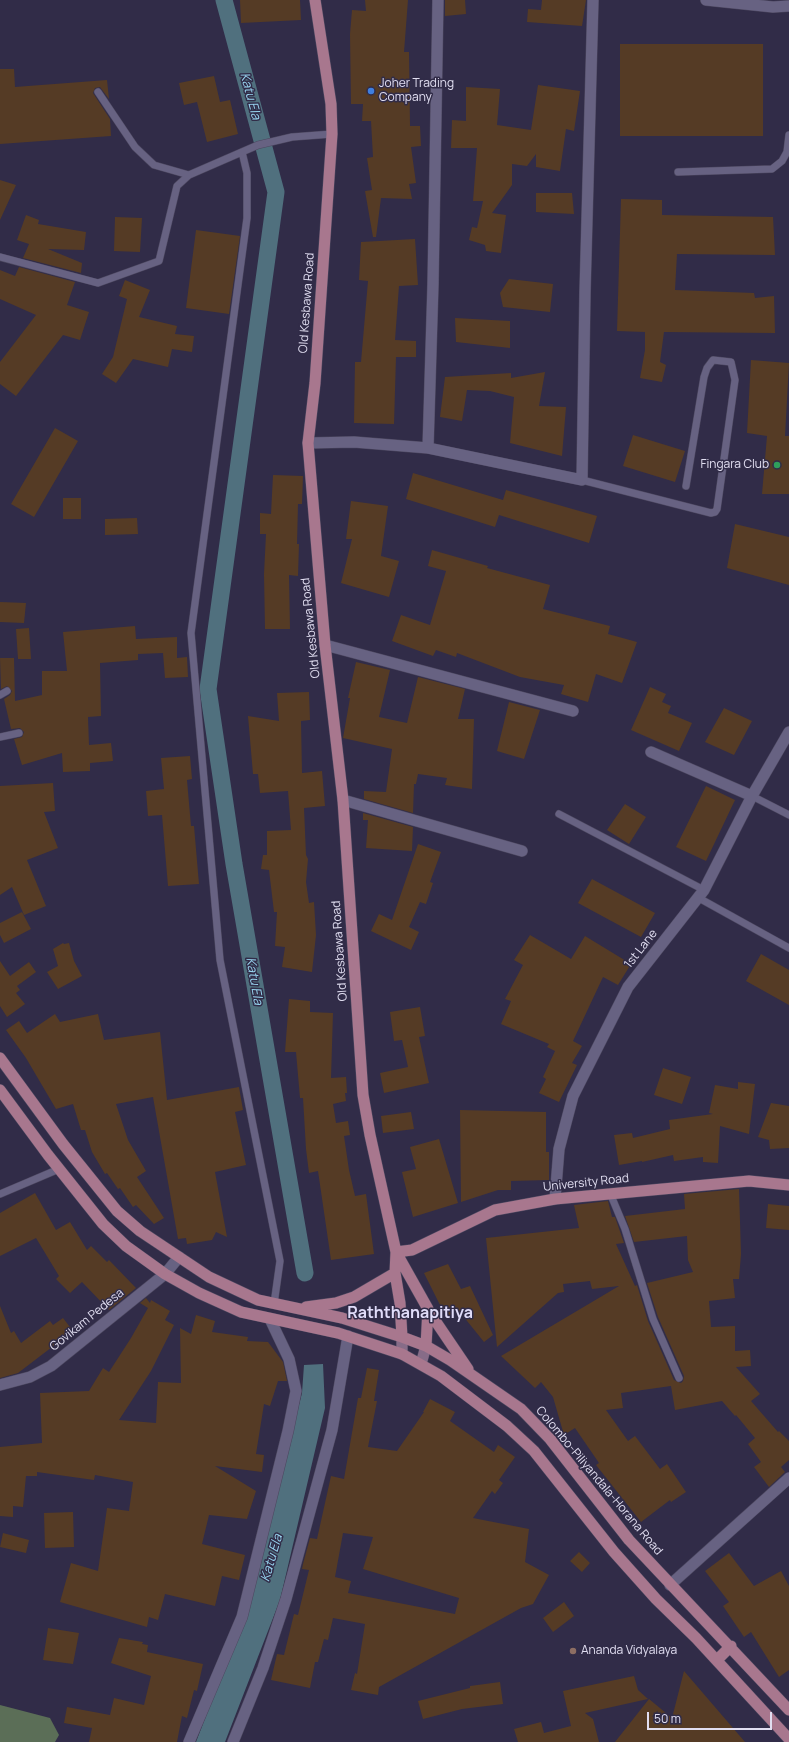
<!DOCTYPE html>
<html>
<head>
<meta charset="utf-8">
<style>
  body { margin:0 }
  #map { position:relative; width:789px; height:1742px; overflow:hidden; background:#312c48; font-family:Manrope,sans-serif }
  canvas { display:block }
  .scale { position:absolute; left:647px; top:1712px; width:125px; height:18px; box-sizing:border-box; border:2px solid #e1def1; border-top:0; padding-left:5px; font-size:12px; line-height:14px; white-space:nowrap; color:#e1def1; -webkit-text-stroke:3px #312c48; paint-order:stroke }
</style>
</head>
<body>
<div id="map">
<canvas width="789" height="1742"></canvas>
<div class="scale">50 m</div>
</div>
<script>
const ctx = document.querySelector('canvas').getContext('2d');
ctx.lineJoin = 'round';
function fill(path, color) { ctx.fillStyle = color; ctx.fill(path, 'evenodd'); }
const toPath = rows => new Path2D(rows.map(r => 'M' + r).join(''));
function strokePath(path, color, width, dash) { ctx.strokeStyle = color; ctx.lineWidth = width; ctx.lineCap = dash ? 'butt' : 'round'; ctx.setLineDash(dash || []); ctx.stroke(path); }
function drawText(font, color, halo, rows, align = 'center') {
  ctx.font = font + ' Manrope,sans-serif'; ctx.lineWidth = 3; ctx.setLineDash([]); ctx.textBaseline = 'middle'; ctx.strokeStyle = halo; ctx.fillStyle = color; for (const [text, x, y, turn = 0] of rows) {
    ctx.save(); ctx.translate(x, y); ctx.rotate((+turn || 0) * Math.PI / 180); ctx.textAlign = isNaN(turn) ? turn : align; if (halo) ctx.strokeText(text, 0, 0); ctx.fillText(text, 0, 0); ctx.restore();
  }
}
const forest = toPath([
  [0,1705,50,1718,59,1735,55,1742,0,1742]
]);
const water = toPath([
  [323,1364,325,1408,280,1600,225,1742,196,1742,246,1611,302,1393,304,1365]
]);
const canal = toPath([
  [224,0,276,192,208,689,234,864,305,1273]
]);
const building = toPath([
  [240,0,300,0,301,20,241,23],
  [365,0,408,0,404,52,409,52,410,126,420,126,421,146,411,147,416,183,409,184,412,199,381,198,376,237,373,237,365,191,372,190,367,158,373,157,371,121,362,121,363,104,351,104,350,34,352,10,366,11],
  [445,0,465,0,466,14,445,16],
  [542,0,586,0,582,26,527,22,528,9,541,10],
  [620,44,763,44,763,136,620,136],
  [0,69,14,69,15,87,107,80,109,99,100,87,95,88,93,93,110,119,111,136,0,144],
  [214,76,220,102,230,100,238,134,207,142,197,102,184,105,179,83],
  [538,85,580,91,574,131,566,129,560,171,536,167,536,154,527,166,512,164,512,185,492,213,506,215,501,253,486,251,485,245,469,240,472,227,477,228,483,201,473,201,477,148,451,148,452,120,466,121,466,87,500,89,497,125,531,130],
  [0,180,16,185,0,220],
  [536,193,572,193,574,214,536,212],
  [621,199,662,200,662,215,773,217,775,255,677,254,675,290,754,293,755,298,774,296,775,333,664,332,660,362,666,365,662,382,640,378,645,350,645,332,617,331],
  [26,215,39,220,38,224,86,232,84,250,48,249,82,263,81,273,23,258,29,244,17,240],
  [115,217,142,218,140,252,114,251],
  [196,230,240,236,229,314,186,308],
  [415,239,418,285,399,286,395,340,416,341,416,357,396,357,394,424,354,423,355,362,361,362,368,281,359,280,361,242],
  [19,267,75,282,67,305,89,312,80,340,63,335,16,396,0,384,0,362,36,315,0,299,0,270,15,276],
  [509,279,553,284,550,312,503,307,500,293],
  [125,280,150,290,139,317,177,326,175,334,194,336,192,352,172,349,168,367,133,359,116,383,102,374,113,357,127,299,119,296],
  [455,318,510,321,510,348,456,342],
  [751,360,789,363,785,436,789,436,789,494,762,494,767,436,747,433],
  [545,372,539,406,566,407,562,456,510,443,514,397,490,391,467,390,462,421,440,417,445,377,511,373,511,378],
  [55,428,78,441,34,517,11,504],
  [633,435,685,451,675,482,623,466],
  [413,473,503,500,506,490,597,516,589,543,499,515,495,527,406,499],
  [273,475,303,476,302,504,298,504,297,544,299,544,298,576,289,575,290,629,265,629,264,574,266,534,260,534,260,513,271,514],
  [63,498,81,498,81,519,63,519],
  [351,501,388,506,381,556,399,561,389,597,341,583,352,539,346,539],
  [137,518,138,534,105,535,105,519],
  [735,524,789,537,789,585,727,568],
  [432,550,488,566,487,568,550,585,543,609,610,626,608,634,637,642,622,683,596,674,588,702,561,694,564,685,520,677,457,653,456,657,436,650,433,656,392,641,401,615,430,625,446,571,428,566],
  [0,602,26,603,24,623,0,622],
  [135,626,136,639,177,637,177,658,187,657,188,677,165,678,163,653,138,654,138,660,100,663,101,716,88,717,89,745,111,743,113,761,90,763,90,771,63,772,62,753,22,765,14,739,22,737,24,732,20,728,11,729,4,699,10,695,12,691,7,686,1,689,0,658,14,658,15,701,42,695,42,671,67,671,63,632],
  [29,628,31,659,18,659,16,629],
  [356,662,390,670,379,717,407,723,418,677,465,689,458,719,474,719,472,789,445,785,447,778,418,774,416,784,414,784,413,813,364,799,364,791,386,792,392,749,343,738,350,698,348,698],
  [650,687,666,694,662,702,671,706,668,713,692,723,679,751,631,730],
  [309,692,310,720,301,721,302,773,322,771,325,806,304,808,306,855,308,859,306,882,309,903,314,902,316,935,312,972,282,967,285,947,275,946,277,912,274,912,269,870,261,869,263,855,267,855,267,831,291,830,288,791,260,793,258,774,253,774,248,716,279,721,277,693],
  [509,702,540,710,524,759,497,751],
  [724,708,752,721,734,755,705,742],
  [190,756,192,779,187,780,191,826,194,826,199,884,168,886,162,815,148,816,146,791,164,789,161,758],
  [53,783,55,811,44,812,58,848,27,860,46,906,24,915,12,887,0,895,0,786],
  [706,786,735,800,706,861,676,847],
  [625,804,646,817,629,844,607,830],
  [363,813,413,827,412,851,366,848,368,820,363,820],
  [418,844,441,852,430,882,433,883,426,904,420,902,409,927,419,932,411,950,371,931,379,914,392,920],
  [592,879,655,913,641,937,578,903],
  [22,912,31,929,4,943,0,935,0,923],
  [530,935,571,959,585,936,631,964,618,985,603,977,573,1041,582,1046,572,1063,577,1065,559,1102,539,1093,546,1079,543,1077,555,1051,547,1047,549,1044,501,1024,511,1001,505,999,523,965,514,960],
  [63,943,64,944,69,943,74,961,82,976,58,989,47,972,58,966,53,949],
  [761,954,789,970,789,1005,746,981],
  [0,961,10,976,29,962,36,972,17,986,20,990,16,993,25,1004,7,1017,0,1006],
  [289,999,310,1001,310,1012,333,1013,331,1078,346,1077,347,1093,345,1093,346,1101,333,1104,336,1123,348,1121,350,1135,344,1136,349,1170,355,1196,366,1194,374,1254,331,1260,318,1171,309,1173,306,1149,303,1098,300,1098,296,1052,285,1052],
  [420,1007,425,1036,419,1037,429,1083,384,1093,380,1073,408,1067,402,1040,394,1041,390,1012],
  [55,1014,60,1022,98,1014,104,1040,160,1032,167,1100,239,1087,243,1110,235,1112,246,1165,215,1172,227,1237,216,1232,212,1240,187,1244,186,1238,178,1239,153,1097,116,1104,128,1140,146,1171,137,1177,164,1218,154,1224,136,1205,133,1207,120,1188,118,1189,107,1173,105,1174,92,1152,85,1130,81,1130,73,1104,56,1109,26,1058,6,1030,19,1021,27,1033],
  [663,1068,691,1077,682,1104,654,1095],
  [738,1082,755,1084,749,1134,720,1126,718,1163,703,1162,703,1157,674,1161,673,1155,642,1162,642,1161,619,1165,614,1135,632,1133,633,1138,670,1129,669,1120,713,1114,709,1113,715,1085,738,1089],
  [771,1103,789,1106,789,1148,770,1149,769,1140,758,1137],
  [460,1110,546,1112,546,1152,549,1152,549,1180,511,1181,511,1190,498,1190,461,1202],
  [411,1112,414,1129,383,1133,381,1116],
  [439,1139,458,1203,413,1217,402,1172,416,1169,410,1147],
  [739,1189,741,1254,739,1279,733,1279,735,1298,709,1301,711,1327,735,1326,735,1351,750,1350,751,1366,736,1367,760,1394,751,1401,778,1432,779,1431,789,1441,789,1460,781,1467,785,1472,769,1487,754,1467,761,1462,748,1444,755,1438,736,1415,735,1416,722,1401,675,1410,671,1386,621,1393,623,1408,606,1410,628,1441,635,1436,660,1469,667,1464,686,1492,671,1502,670,1500,641,1522,596,1465,599,1463,575,1428,564,1435,553,1397,541,1382,535,1388,501,1356,619,1286,592,1289,590,1281,563,1284,564,1292,558,1293,497,1347,486,1238,579,1228,574,1205,608,1201,612,1217,615,1217,624,1243,616,1244,635,1286,637,1285,648,1321,674,1380,681,1383,683,1381,684,1376,658,1317,647,1283,693,1272,688,1260,687,1236,634,1242,625,1216,685,1209,684,1194],
  [35,1193,56,1230,70,1222,87,1250,91,1246,107,1262,109,1260,136,1288,109,1310,82,1282,70,1293,56,1279,59,1276,36,1238,0,1256,0,1213],
  [768,1204,789,1206,789,1230,766,1228],
  [448,1264,461,1289,470,1286,493,1335,484,1342,459,1311,446,1317,424,1273],
  [146,1298,150,1303,151,1300,170,1311,165,1320,174,1325,151,1371,119,1420,156,1423,158,1382,181,1383,180,1328,191,1334,196,1315,215,1321,212,1332,248,1337,247,1341,268,1342,283,1362,287,1381,278,1381,270,1406,264,1404,256,1454,264,1455,262,1472,215,1466,256,1491,247,1519,209,1515,202,1544,245,1555,239,1580,222,1576,215,1606,165,1594,158,1620,149,1617,147,1627,60,1602,71,1563,98,1571,107,1508,129,1511,133,1482,95,1475,94,1480,37,1472,37,1476,26,1476,23,1507,13,1506,13,1517,0,1516,0,1447,42,1443,40,1393,89,1391,103,1368,109,1372,131,1338,148,1308,140,1303],
  [0,1306,11,1333,14,1331,21,1343,50,1321,53,1325,63,1318,73,1331,18,1373,0,1378],
  [367,1368,379,1370,374,1401,377,1401,368,1447,397,1451,424,1412,423,1412,430,1399,455,1412,450,1421,494,1452,498,1445,515,1457,499,1480,503,1483,495,1494,492,1491,473,1518,529,1529,525,1562,549,1575,533,1604,521,1608,379,1687,378,1695,351,1690,355,1673,357,1674,365,1624,333,1618,328,1640,324,1639,318,1662,315,1662,310,1688,271,1680,277,1654,284,1655,294,1614,298,1615,309,1570,302,1569,303,1564,310,1538,317,1539,331,1476,344,1479,358,1398,361,1398],
  [343,1533,373,1537,363,1569,459,1598,455,1614,348,1593,351,1581,335,1577],
  [73,1512,74,1547,45,1548,44,1513],
  [3,1533,29,1540,26,1553,0,1547],
  [579,1552,590,1563,582,1572,570,1561],
  [729,1553,754,1586,781,1571,789,1586,789,1670,779,1677,751,1632,744,1637,723,1606,729,1602,705,1571],
  [564,1602,574,1616,553,1632,543,1618],
  [48,1628,79,1633,73,1664,43,1660],
  [119,1638,143,1642,142,1644,148,1645,147,1652,203,1664,197,1691,194,1690,187,1718,182,1716,177,1742,89,1742,92,1728,64,1723,67,1707,110,1715,114,1698,144,1705,151,1676,111,1663],
  [684,1671,745,1742,615,1742,649,1699,672,1718],
  [634,1676,638,1690,648,1699,585,1713,593,1719,599,1742,518,1742,514,1729,541,1722,544,1733,571,1726,563,1691],
  [500,1682,503,1704,462,1709,423,1719,418,1701,470,1688,470,1686]
]);
const service = toPath([
  [98,92,135,147,154,165,189,175],
  [242,152,247,173,247,218,191,633,220,960,280,1261,274,1304],
  [678,172,772,169,782,161,787,152,789,135],
  [0,257,98,283,159,261,177,186,189,175,258,145,292,137,332,134],
  [582,480,711,513,715,512,717,509,735,380,731,362,713,360,707,368,704,377,686,486],
  [0,695,7,691],
  [0,737,19,733],
  [752,796,789,815],
  [559,814,704,890],
  [697,897,789,948],
  [610,1193,625,1229,653,1319,679,1378],
  [0,1194,59,1169]
]);
const minor = toPath([
  [706,0,773,7,789,6],
  [308,443,354,442,428,448,582,480,585,292,593,0],
  [428,448,433,284,438,0],
  [325,645,573,711],
  [651,752,752,796],
  [343,800,522,851],
  [555,1199,559,1149,573,1096,628,987,704,890,752,796,789,732],
  [0,1385,30,1377,51,1366,165,1274,179,1257],
  [670,1585,789,1478],
  [189,1742,242,1617,288,1431,296,1391,289,1359,270,1319],
  [233,1742,263,1668,286,1599,332,1430,348,1336]
]);
const secondary = toPath([
  [402,1337,402,1354],
  [421,1364,426,1346]
]);
const primary = toPath([
  [315,0,331,104,332,134,315,383,308,443,325,645,343,800,363,1095,370,1135,396,1252,428,1309,426,1346],
  [0,1058,63,1144,117,1211,140,1231,209,1277,258,1300,342,1318,402,1337,426,1346,450,1360,521,1409,550,1439,629,1540,789,1710],
  [0,1090,48,1155,103,1224,126,1246,165,1274,199,1293,241,1312,338,1333,402,1354,441,1376,507,1426,534,1451,614,1552,656,1599,696,1638,789,1739],
  [396,1252,412,1250,495,1210,555,1199,749,1181,789,1185],
  [396,1252,395,1273,400,1303,402,1337],
  [306,1307,336,1303,354,1297,395,1273],
  [428,1310,468,1369],
  [717,1660,731,1646]
]);
const markers = [
  [371,91,4,"#3f7fe0"],
  [777,465,4,"#2e9e5b"],
  [573,1651,4,"#8d6e63"]
];
const poiNames = [
  ["Joher Trading",379,84],
  ["Company",379,98],
  ["Fingara Club",769,465,"right"],
  ["Ananda Vidyalaya",581,1651]
];
const streetNames = [
  ["Old Kesbawa Road",307,303,-86],
  ["Old Kesbawa Road",311,628,-96],
  ["1st Lane",641,949,-52],
  ["Old Kesbawa Road",340,951,-94],
  ["University Road",586,1183,-6],
  ["Govikam Pedesa",87,1320,-39],
  ["Colombo-Piliyandala-Horana Road",599,1481,50]
];
const waterNames = [
  ["Katu Ela",250,96,75],
  ["Katu Ela",254,981,80],
  ["Katu Ela",272,1558,-74]
];
const districtNames = [
  ["Raththanapitiya",410,1314]
];
fill(forest, '#5b6e57');
fill(water, '#50707e');
strokePath(canal, '#50707e', 17);
fill(building, '#553b25');
strokePath(service, '#4d4860', 8);
strokePath(minor, '#4d4860', 12);
strokePath(secondary, '#4d4860', 12);
strokePath(primary, '#4d4860', 12);
strokePath(service, '#676282', 7);
strokePath(minor, '#676282', 11);
strokePath(secondary, '#876c88', 11);
strokePath(primary, '#a8778e', 11);
for (const [x, y, r, color] of markers) { const dot = new Path2D(); dot.arc(x, y, r, 0, 2 * Math.PI); ctx.fillStyle = color; ctx.fill(dot); strokePath(dot, '#312c48', 1.5); }
drawText('12px', '#e1def1', '#312c48', poiNames, 'left');
drawText('12px', '#e1def1', '#312c48', streetNames);
drawText('italic 13px', '#99d6f1', '#312c48', waterNames);
drawText('bold 16px', '#e0dcf9', '#312c48', districtNames);
</script>
</body>
</html>
